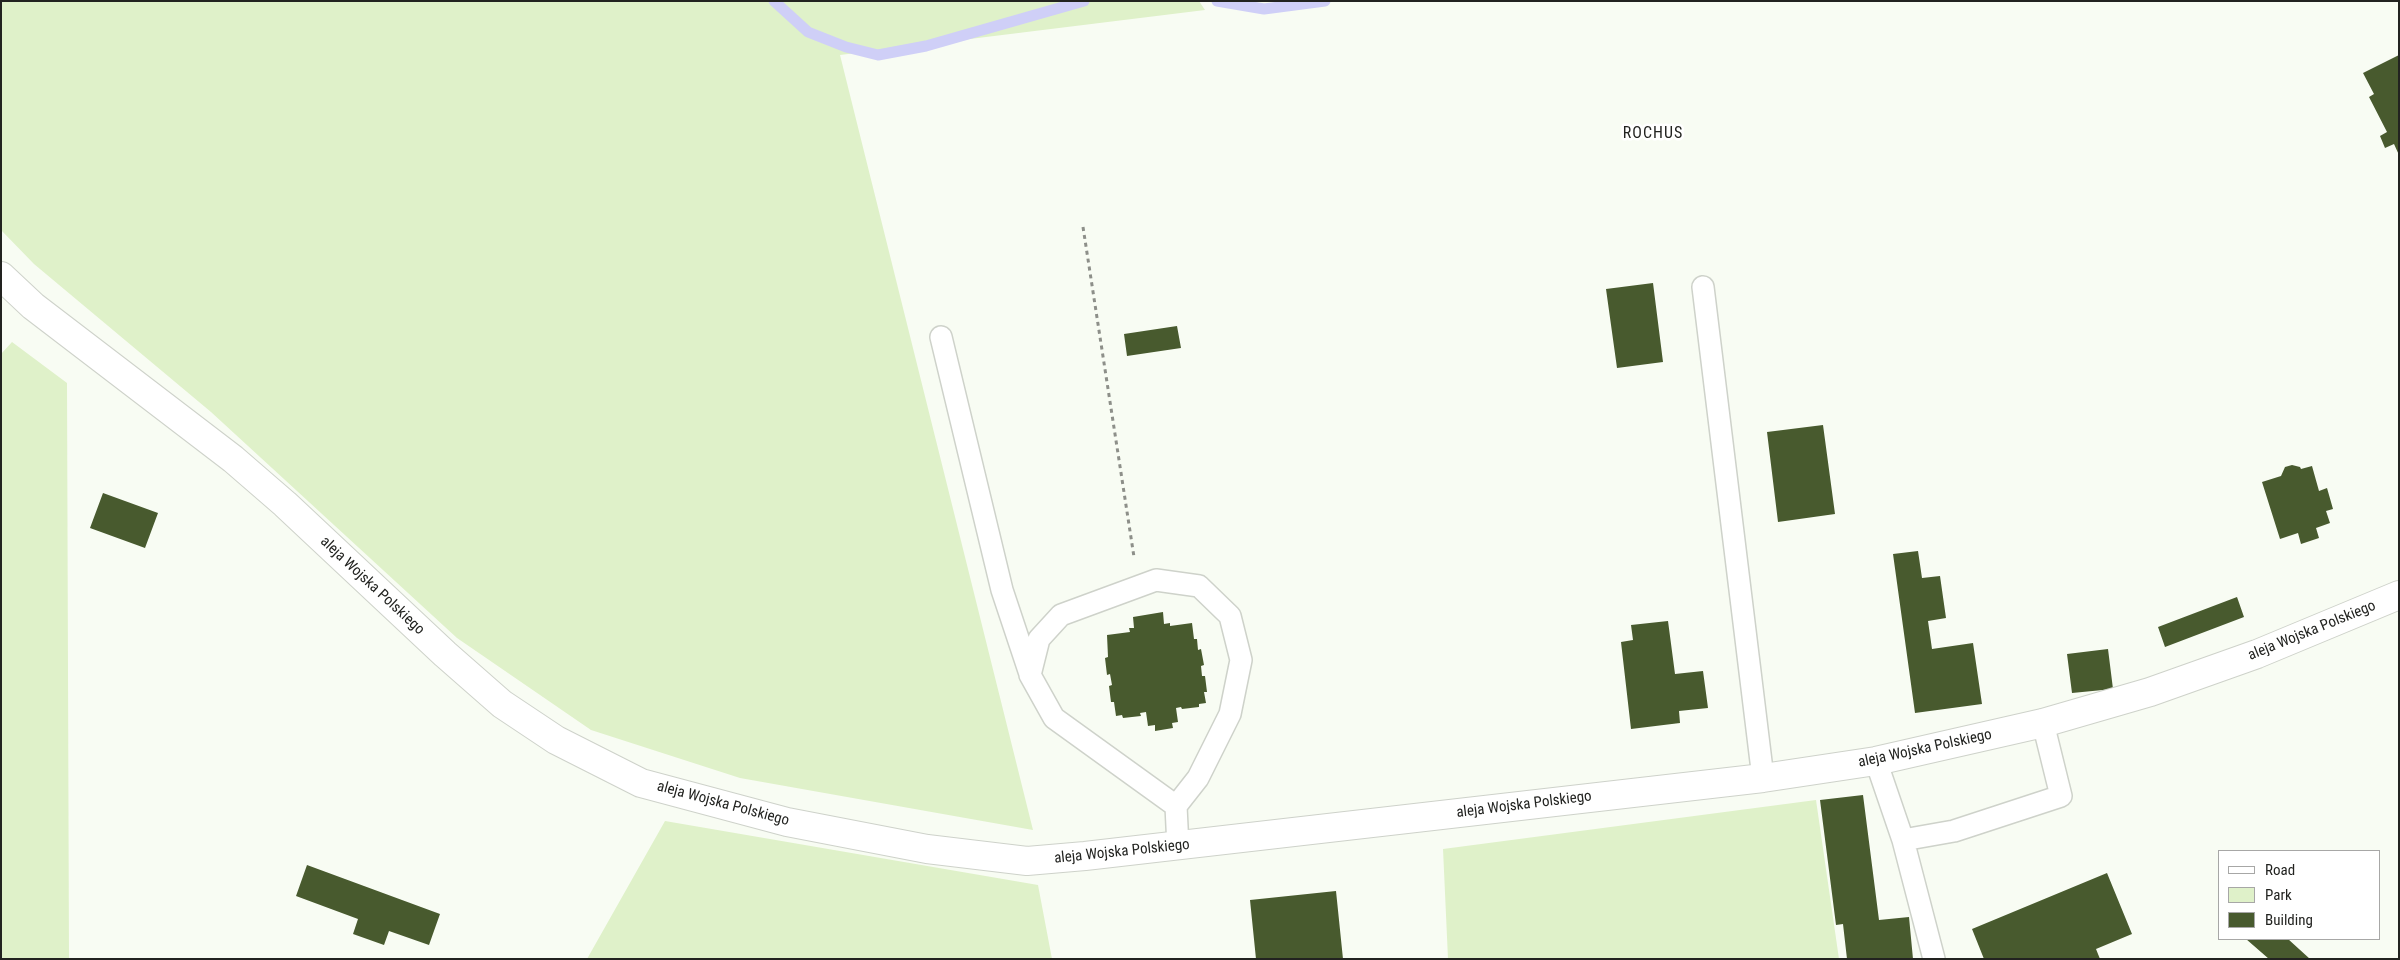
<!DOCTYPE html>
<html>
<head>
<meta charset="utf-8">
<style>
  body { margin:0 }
  #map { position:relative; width:2400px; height:960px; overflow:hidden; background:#f8fcf3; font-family:"Roboto Condensed",sans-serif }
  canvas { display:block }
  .frame { position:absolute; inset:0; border:2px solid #222320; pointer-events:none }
  .legend { position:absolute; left:2218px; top:850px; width:162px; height:90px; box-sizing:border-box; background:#fff; border:1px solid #a7a7a6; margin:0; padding:6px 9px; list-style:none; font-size:15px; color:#222320 }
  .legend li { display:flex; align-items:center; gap:10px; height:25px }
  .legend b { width:25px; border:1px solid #a7a7a6 }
</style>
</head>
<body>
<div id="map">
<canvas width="2400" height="960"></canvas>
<div class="frame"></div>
<ul class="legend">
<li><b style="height:6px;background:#fff"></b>Road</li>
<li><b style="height:14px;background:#dff1c9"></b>Park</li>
<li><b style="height:14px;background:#485a2e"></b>Building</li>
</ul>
</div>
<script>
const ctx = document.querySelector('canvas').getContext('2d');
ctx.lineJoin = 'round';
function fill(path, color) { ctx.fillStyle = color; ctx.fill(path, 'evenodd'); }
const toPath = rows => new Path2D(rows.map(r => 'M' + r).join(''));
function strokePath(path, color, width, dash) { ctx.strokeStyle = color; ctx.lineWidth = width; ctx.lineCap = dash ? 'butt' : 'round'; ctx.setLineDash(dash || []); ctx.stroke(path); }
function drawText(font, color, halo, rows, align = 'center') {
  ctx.font = font + ' "Roboto Condensed",sans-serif'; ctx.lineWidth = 5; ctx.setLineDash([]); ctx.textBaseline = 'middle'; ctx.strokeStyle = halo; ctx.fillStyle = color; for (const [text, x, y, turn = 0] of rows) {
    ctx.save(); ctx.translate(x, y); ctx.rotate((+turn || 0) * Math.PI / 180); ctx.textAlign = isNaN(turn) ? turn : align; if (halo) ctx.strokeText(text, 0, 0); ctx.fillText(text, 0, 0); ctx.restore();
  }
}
const green = toPath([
  [1,1,1199,1,1205,10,840,55,1033,830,740,778,591,730,457,638,211,412,34,264,1,230],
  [12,342,67,383,69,959,1,959,1,354],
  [1816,800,1839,959,1448,959,1443,849],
  [665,821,1038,885,1052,959,587,959]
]);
const stream = toPath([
  [774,1,808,32,846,47,878,55,926,46,1084,1],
  [1217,1,1264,9,1325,1]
]);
const building = toPath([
  [2399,55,2399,155,2394,144,2385,148,2380,136,2387,132,2369,97,2374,94,2363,73],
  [1653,283,1663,362,1617,368,1606,289],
  [1177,326,1181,348,1127,356,1124,334],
  [1823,425,1835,514,1778,522,1767,432],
  [2292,465,2300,467,2301,469,2312,466,2319,491,2327,488,2333,509,2326,511,2330,523,2316,528,2319,538,2301,544,2298,533,2280,539,2262,482,2281,476,2285,467],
  [103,493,158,513,145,548,90,528],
  [1918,551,1922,578,1940,576,1946,618,1928,621,1932,649,1973,643,1982,704,1915,713,1893,554],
  [2237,597,2244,617,2165,647,2158,627],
  [1163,612,1164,624,1170,623,1170,626,1192,623,1194,639,1197,639,1198,650,1201,649,1204,665,1201,666,1202,676,1205,676,1207,692,1204,692,1206,703,1199,704,1199,707,1182,709,1181,707,1176,708,1178,722,1172,723,1173,728,1155,731,1155,725,1148,726,1146,712,1140,713,1141,716,1123,718,1122,715,1116,716,1114,702,1111,702,1109,686,1112,685,1110,674,1107,675,1105,658,1108,657,1107,635,1130,632,1129,628,1134,628,1133,617],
  [1668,621,1675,674,1703,671,1708,708,1679,711,1680,723,1631,729,1621,642,1633,640,1631,625],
  [2108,649,2113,689,2072,693,2067,654],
  [1863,795,1879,920,1909,917,1913,959,1847,959,1843,924,1836,925,1820,800],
  [307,865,440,914,429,945,389,931,384,945,353,934,358,919,296,896],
  [2107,873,2132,934,2096,949,2100,959,1984,959,1972,929],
  [1336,891,1343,959,1256,959,1250,900],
  [2246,939,2288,939,2310,959,2269,959]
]);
const path = toPath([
  [1083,227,1134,557]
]);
const lane = toPath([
  [1703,287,1763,778],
  [941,337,1002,590,1030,674],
  [1876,761,1903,840,1934,959],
  [1176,806,1054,718,1030,675,1039,639,1061,615,1156,580,1199,586,1230,616,1241,660,1230,714,1198,778,1176,806,1178,847],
  [1903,840,1954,831,2061,796,2043,723]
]);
const street = toPath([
  [1,276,33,306,233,459,285,504,445,654,502,704,556,740,641,783,787,822,927,849,1027,861,1085,856,1763,778,1876,761,2043,723,2150,692,2257,654,2399,595]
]);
const streetNames = [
  ["aleja Wojska Polskiego",372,586,43],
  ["aleja Wojska Polskiego",2312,631,-22],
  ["aleja Wojska Polskiego",1925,749,-12],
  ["aleja Wojska Polskiego",723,804,15],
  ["aleja Wojska Polskiego",1524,805,-7],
  ["aleja Wojska Polskiego",1122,852,-6]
];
const neighbourhoodNames = [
  ["ROCHUS",1653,134]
];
fill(green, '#dff1c9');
strokePath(stream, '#cfcff7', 11);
fill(building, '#485a2e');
strokePath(lane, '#ced2ca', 24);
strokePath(street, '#ced2ca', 30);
strokePath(path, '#8d8f89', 3, [4, 4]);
strokePath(lane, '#fff', 21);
strokePath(street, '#fff', 28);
drawText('15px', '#222320', '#fff', streetNames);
ctx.letterSpacing = '1px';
drawText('16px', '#222320', '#fff', neighbourhoodNames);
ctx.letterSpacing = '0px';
</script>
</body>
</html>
